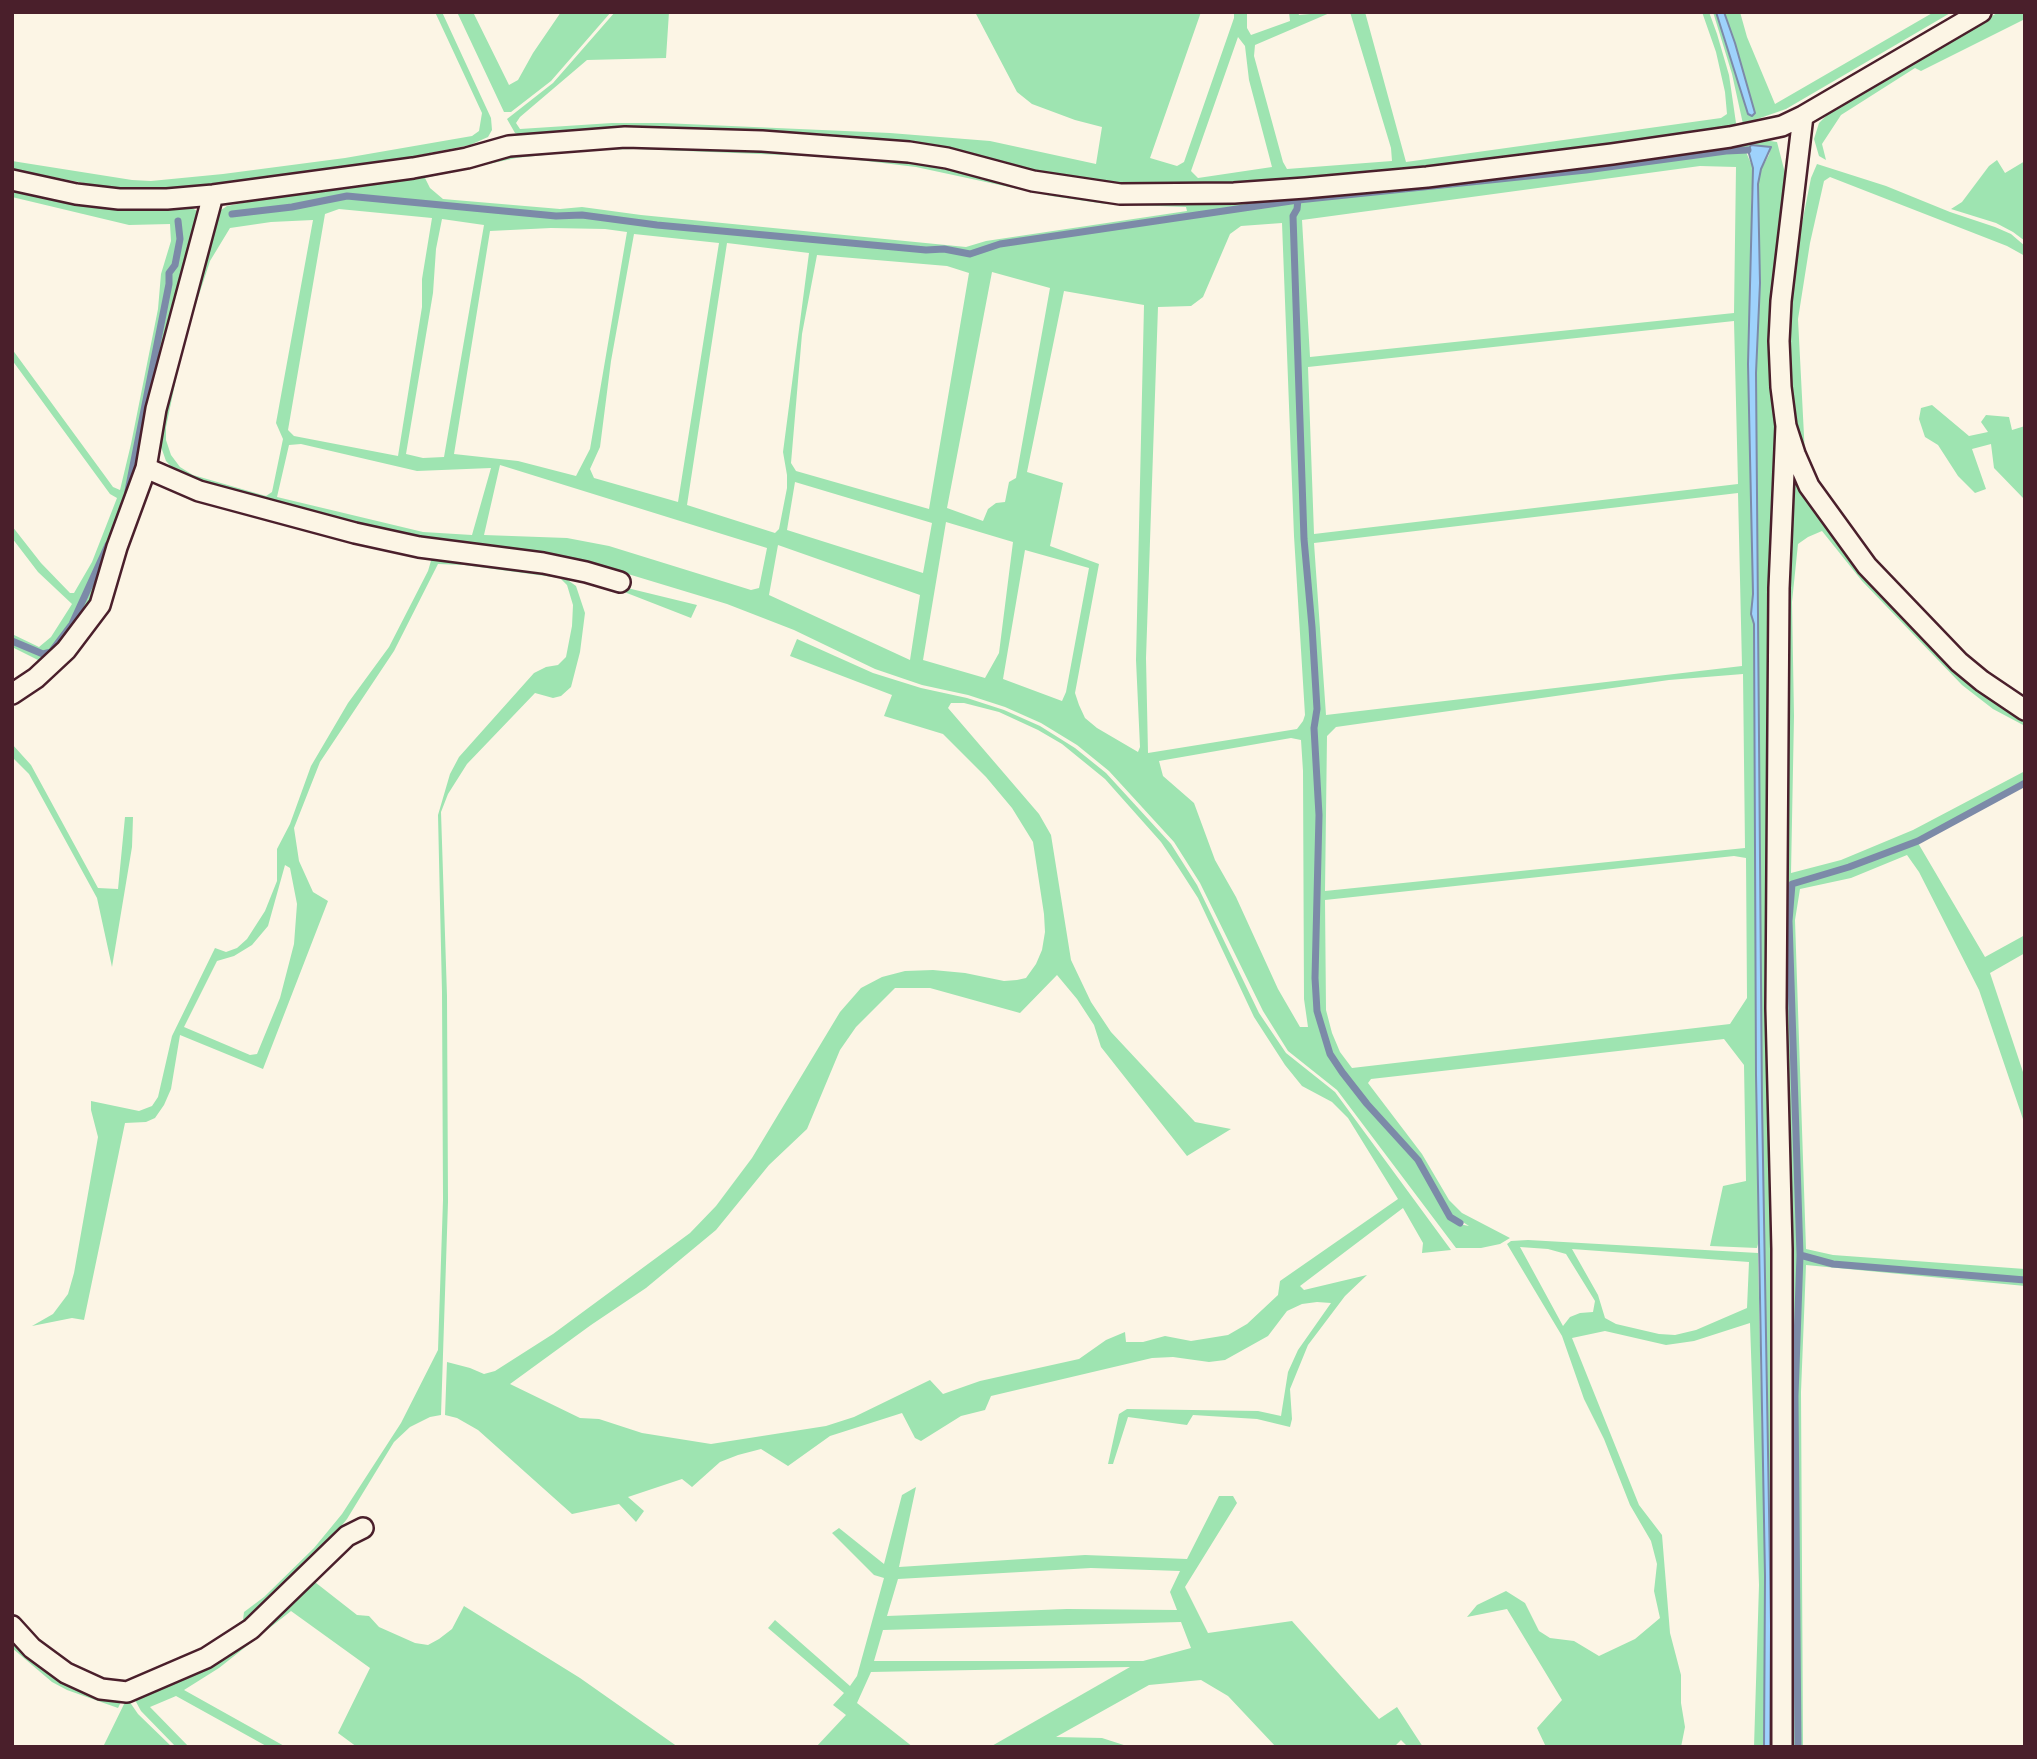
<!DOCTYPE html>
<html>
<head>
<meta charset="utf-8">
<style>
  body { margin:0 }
  #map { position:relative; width:2037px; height:1759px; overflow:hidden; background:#fcf5e5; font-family:"Balsamiq Sans",sans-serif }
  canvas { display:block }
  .frame { position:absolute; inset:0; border:14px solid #4a1f2b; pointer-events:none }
</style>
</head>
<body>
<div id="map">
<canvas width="2037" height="1759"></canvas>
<div class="frame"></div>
</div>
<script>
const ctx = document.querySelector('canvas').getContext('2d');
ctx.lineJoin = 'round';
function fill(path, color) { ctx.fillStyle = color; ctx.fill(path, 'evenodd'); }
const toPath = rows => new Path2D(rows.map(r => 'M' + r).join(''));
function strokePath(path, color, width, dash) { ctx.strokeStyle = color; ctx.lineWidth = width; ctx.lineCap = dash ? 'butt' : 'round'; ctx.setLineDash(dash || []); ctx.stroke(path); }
const green = toPath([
  [435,12,442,12,491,118,492,130,488,137,470,145,359,167,157,190,104,187,12,169,12,161,132,180,151,181,223,174,345,158,472,136,479,131,482,113],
  [457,12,473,12,509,85,518,80,533,53,561,12,611,12,551,81,511,112,504,112],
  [615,12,669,12,666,58,587,60,520,117,516,123,520,129,612,123,663,123,890,133,990,141,1096,164,1102,127,1075,120,1032,104,1017,92,975,12,1201,12,1150,158,1177,166,1184,162,1234,18,1234,12,1247,12,1247,28,1251,35,1290,21,1289,12,1298,12,1299,15,1332,12,1255,45,1254,56,1283,162,1287,169,1392,161,1391,148,1350,12,1365,12,1406,162,1721,118,1727,114,1725,92,1716,52,1702,12,1709,12,1717,34,1729,75,1736,123,1733,128,1559,152,1404,170,1240,185,1112,183,1023,168,921,144,827,134,650,127,614,127,521,135,515,133,507,119,553,83],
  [1238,37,1245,46,1249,80,1272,167,1198,178,1191,171],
  [1713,12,1716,12,1728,45,1748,114,1752,116,1755,113,1724,12,1740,12,1747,37,1775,104,1934,12,1952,12,1786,109,1743,124,1732,74],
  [1999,12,2025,12,2025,19,1921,71,1915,68,1841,115,1822,144,1826,160,1819,156,1814,139,1819,123,1828,114,1890,73],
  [1757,139,1777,142,1785,173,1775,288,1776,1747,1770,1747,1771,1626,1762,1102,1756,373,1760,283,1758,184,1761,169,1769,155,1771,147,1751,145,1748,149,1726,149,1586,168,1298,198,1000,243,970,252,944,247,926,248,658,223,582,213,556,215,346,194,319,201,230,214,262,213,347,198,556,218,582,217,657,227,926,252,944,251,970,256,1000,246,1296,202,1291,216,1302,539,1311,627,1315,709,1312,729,1317,815,1313,978,1315,1011,1321,1035,1329,1055,1352,1089,1416,1161,1449,1218,1459,1224,1469,1226,1452,1215,1419,1159,1368,1103,1343,1072,1332,1053,1319,1011,1317,977,1321,815,1315,729,1319,709,1314,627,1306,539,1295,217,1300,201,1586,172,1726,152,1746,152,1753,168,1751,208,1753,594,1751,614,1754,624,1759,1240,1757,1248,1710,1246,1723,1186,1746,1181,1744,1065,1724,1039,1371,1079,1368,1083,1422,1154,1449,1200,1462,1213,1510,1238,1500,1244,1481,1248,1456,1248,1337,1090,1288,1051,1263,1011,1200,883,1174,842,1109,771,1077,745,1041,723,1005,707,968,695,922,685,875,669,794,630,727,604,595,564,547,556,461,547,265,504,178,474,166,461,159,441,164,399,218,212,227,206,309,190,506,156,621,144,836,152,925,163,1114,202,1194,205,1261,200],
  [637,149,833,157,916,167,1051,196,1106,204,1186,207,1187,211,986,241,966,247,641,215,582,207,560,209,443,199,430,188,425,178,516,158,592,150],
  [1700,166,1736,167,1734,313,1310,357,1302,220],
  [339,209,432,218,422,279,422,307,398,456,294,436,288,430,325,214],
  [442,219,484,225,444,457,423,458,406,454,433,293,436,249],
  [313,220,276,423,283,439,272,492,266,496,193,475,180,467,171,455,166,440,166,427,184,341,210,261,230,228,271,222],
  [1282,223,1294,536,1305,715,1303,721,1297,729,1148,753,1146,658,1158,307,1191,306,1203,297,1230,234,1241,226],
  [551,228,605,229,627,232,590,449,576,476,518,461,454,454,490,231],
  [634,234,719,243,678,502,594,478,590,469,600,447,611,361],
  [727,243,809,253,783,452,787,475,787,488,779,529,775,533,687,505],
  [817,255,947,266,969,273,929,509,796,471,791,463,802,334],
  [992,272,1050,288,1016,478,1009,482,1005,502,996,503,988,509,983,521,947,508],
  [1064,291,1144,305,1136,660,1140,747,1138,752,1097,728,1085,718,1079,705,1075,693,1099,564,1050,546,1063,483,1027,472],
  [1734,321,1738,484,1314,534,1308,367],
  [301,444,417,471,491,468,472,535,423,532,277,497,289,445],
  [500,465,767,548,759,588,751,590,609,546,567,538,484,535],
  [795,482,932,523,923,573,787,530],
  [1738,493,1742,666,1326,715,1314,543],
  [946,522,1013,542,999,653,985,678,923,660],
  [778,545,920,595,910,660,769,595],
  [1025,550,1089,568,1066,692,1062,701,1003,679],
  [1743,674,1745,848,1325,891,1327,736,1336,727,1669,680],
  [1291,738,1301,740,1303,771,1304,999,1308,1027,1300,1027,1278,989,1236,897,1215,860,1194,803,1163,776,1159,761],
  [1734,856,1746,858,1747,998,1730,1024,1352,1068,1340,1052,1332,1033,1326,1010,1325,900],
  [1997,160,2005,173,2025,161,2025,241,2013,232,1996,223,1951,209,1962,202,1989,166],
  [1817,164,1886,186,1950,212,1995,227,2011,234,2025,246,2025,256,2007,246,1830,177,1824,181,1810,243,1798,319,1805,455,1793,422,1786,353,1788,294,1811,178],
  [12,189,116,206,192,208,199,212,199,217,170,320,139,470,93,601,82,621,60,651,12,690,12,681,39,663,38,660,12,647,12,642,43,656,52,653,74,625,115,534,130,491,171,284,171,273,177,265,182,240,179,220,176,221,178,239,173,264,168,272,168,284,127,490,112,532,70,623,50,650,43,652,12,639,12,634,39,647,51,637,72,604,38,572,12,538,12,526,41,563,70,593,74,593,92,562,117,498,110,494,12,360,12,349,105,476,113,487,120,490,131,444,158,309,161,274,171,241,170,224,129,225,12,197],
  [1932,405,1969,436,1988,432,1981,422,1986,415,2009,417,2012,430,2025,426,2025,500,1994,468,1991,444,1972,449,1986,489,1975,493,1958,476,1938,445,1925,437,1919,419,1921,408],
  [1797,481,2025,717,2025,726,1993,709,1962,685,1862,581,1822,531,1808,537,1798,544,1792,602,1794,716,1791,873,1841,860,1913,830,2025,771,2025,781,1917,840,1848,865,1791,883,1787,921,1798,1255,1793,1396,1796,1747,1790,1747,1791,1291,1793,1253,1788,1187,1782,927,1785,591,1793,482],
  [433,554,558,573,576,586,585,613,580,652,571,687,561,696,553,698,535,693,467,764,448,794,441,812,447,996,448,1202,441,1415,430,1417,410,1427,394,1442,347,1519,325,1546,242,1625,218,1643,120,1686,65,1667,12,1619,12,1613,40,1644,75,1669,111,1681,127,1680,143,1676,192,1655,217,1639,243,1620,244,1612,264,1597,314,1548,342,1514,401,1423,438,1350,443,1200,442,992,438,815,450,774,459,757,534,673,546,667,558,665,566,657,572,626,573,605,567,585,560,578,464,565,438,564,394,651,320,762,294,828,299,861,313,892,328,901,263,1069,180,1035,171,1089,164,1105,155,1118,146,1122,125,1123,84,1320,72,1318,32,1326,53,1314,68,1294,74,1273,98,1137,91,1110,91,1101,139,1111,152,1106,158,1097,172,1036,215,948,226,952,237,948,247,939,265,911,277,881,277,849,290,824,311,766,348,703,389,647,428,571],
  [285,865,290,868,297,904,294,944,280,998,257,1054,250,1055,184,1027,217,961,234,956,252,945,268,926],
  [619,586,697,605,691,618,614,588],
  [797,639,873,673,921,688,967,698,1004,710,1040,726,1075,748,1106,773,1171,844,1197,885,1259,1013,1286,1053,1335,1092,1451,1250,1422,1253,1423,1243,1403,1208,1300,1286,1304,1290,1367,1275,1345,1296,1308,1345,1290,1389,1292,1419,1290,1427,1257,1419,1193,1415,1187,1425,1128,1417,1113,1464,1108,1464,1119,1414,1127,1409,1258,1411,1281,1416,1288,1372,1298,1350,1331,1303,1317,1302,1302,1304,1287,1311,1268,1336,1225,1360,1209,1362,1173,1357,1152,1358,991,1396,985,1410,961,1416,921,1441,915,1438,902,1413,830,1436,788,1466,761,1449,738,1455,720,1462,692,1487,682,1479,628,1497,644,1511,636,1522,619,1504,572,1514,478,1430,457,1418,445,1415,447,1362,470,1368,484,1374,495,1371,553,1334,690,1233,716,1206,752,1158,840,1012,861,988,882,977,905,971,933,970,965,973,1004,981,1017,980,1026,978,1036,964,1042,950,1045,932,1044,914,1033,842,1012,808,986,777,943,734,884,716,892,695,790,656],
  [951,703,964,703,999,712,1038,730,1062,744,1105,779,1161,842,1178,867,1198,898,1254,1017,1285,1065,1302,1086,1332,1102,1348,1118,1398,1199,1280,1281,1278,1295,1247,1324,1228,1335,1191,1341,1165,1336,1143,1342,1126,1342,1125,1332,1106,1340,1079,1359,980,1381,943,1394,930,1380,854,1417,826,1426,711,1444,642,1433,599,1419,580,1418,510,1384,591,1325,646,1288,716,1230,769,1165,807,1129,840,1050,856,1027,895,988,930,988,1020,1013,1057,975,1077,999,1094,1025,1101,1047,1187,1156,1231,1129,1195,1122,1111,1032,1091,1002,1071,960,1051,835,1039,814,948,708],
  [12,744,31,765,98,888,118,889,125,817,133,817,132,847,112,967,97,898,29,774,12,757],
  [1918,843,1985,957,2025,935,2025,953,1990,973,2025,1078,2025,1125,1979,990,1919,872,1907,855,1851,878,1800,889,1795,920,1806,1249,1833,1255,2025,1269,2025,1278,1834,1262,1802,1253,1790,921,1794,885,1849,869],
  [1528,1240,1758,1253,1765,1576,1764,1747,1754,1747,1759,1585,1750,1323,1694,1341,1666,1345,1605,1331,1572,1338,1639,1505,1662,1535,1670,1633,1681,1675,1681,1703,1685,1727,1681,1747,1546,1747,1537,1728,1562,1700,1507,1609,1467,1617,1477,1605,1506,1591,1525,1603,1539,1631,1550,1638,1574,1641,1599,1656,1635,1639,1660,1618,1654,1591,1657,1564,1651,1541,1630,1505,1604,1439,1584,1399,1562,1336,1507,1244,1511,1241],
  [1520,1247,1548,1249,1566,1254,1595,1301,1593,1312,1580,1313,1570,1317,1563,1326],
  [1572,1249,1749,1262,1747,1308,1696,1330,1675,1335,1659,1334,1616,1324,1605,1318,1598,1295],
  [1801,1257,1833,1265,2025,1281,2025,1286,1806,1265,1801,1392,1803,1747,1799,1747,1796,1396],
  [916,1487,899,1567,1085,1555,1187,1559,1219,1496,1233,1496,1237,1503,1185,1587,1208,1633,1292,1621,1379,1719,1397,1707,1423,1747,1408,1747,1401,1740,1394,1747,1276,1747,1228,1696,1201,1680,1149,1685,1056,1737,1102,1738,1130,1747,990,1747,1130,1667,871,1672,857,1703,913,1747,816,1747,846,1715,833,1705,844,1693,768,1628,775,1620,850,1686,857,1676,884,1578,874,1575,832,1533,839,1528,884,1564,902,1495],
  [1091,1568,1180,1571,1170,1592,1177,1610,1067,1609,887,1616,898,1579],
  [1181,1622,1191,1648,1143,1661,874,1661,883,1630],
  [311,1579,357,1615,369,1616,379,1627,415,1643,428,1645,439,1639,452,1629,464,1606,580,1678,678,1747,357,1747,338,1733,370,1668,291,1611,219,1668,184,1690,286,1747,268,1747,176,1696,150,1707,189,1747,176,1747,141,1711,135,1700,137,1695],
  [12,1636,123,1698,118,1708,67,1690,52,1682,12,1648],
  [127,1698,138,1714,172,1747,103,1747]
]);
const water = toPath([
  [1716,12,1724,12,1735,43,1755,113,1752,116,1748,114,1716,12],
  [1751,145,1771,147,1761,169,1758,184,1760,283,1756,373,1762,1102,1771,1626,1770,1747,1764,1747,1765,1576,1756,1075,1754,624,1751,614,1753,594,1748,364,1753,168,1748,150,1751,145]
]);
const stream = toPath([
  [1298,200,1297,209,1293,216,1304,539,1312,627,1317,709,1314,728,1319,815,1315,978,1317,1011,1330,1054,1342,1072,1367,1104,1418,1160,1450,1217,1460,1223],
  [232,214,292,207,347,196,556,216,582,215,657,225,883,246,926,250,944,249,970,254,1000,244,1298,200,1586,170,1726,151,1748,150],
  [128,491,169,284,169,273,175,265,180,239,178,221],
  [12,641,43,654,51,652,72,624,108,545],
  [1800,1255,1833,1264,2025,1280],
  [1798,1747,1795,1396,1800,1255,1789,921,1792,884,1849,867,1918,841,2025,783]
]);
const minor = toPath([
  [1803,116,1781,301,1779,341,1781,387,1786,426,1795,454,1809,486,1867,566,1959,662,1982,681,2025,710],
  [12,180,76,194,119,199,167,199,213,195,413,168,467,158,509,146,625,137,762,141,909,152,947,158,1033,181,1120,194,1234,193,1305,188,1427,177,1612,154,1730,137,1782,126,1803,116,1981,12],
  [146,468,199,491,355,533,419,547,543,563,586,572,620,582],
  [12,694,36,678,66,650,100,605,117,547,146,468,156,409,213,195],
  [12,1626,32,1648,66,1673,101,1689,127,1692,206,1658,251,1629,347,1536,363,1528],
  [1782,1747,1782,1249,1776,1008,1779,588,1786,426]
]);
fill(green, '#9ee4b1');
fill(water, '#9ed2fc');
strokePath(water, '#7c8aa8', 2);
strokePath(stream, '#7c8aa8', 7);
strokePath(minor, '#4a1f2b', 24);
strokePath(minor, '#fcf5e5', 19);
</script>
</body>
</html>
